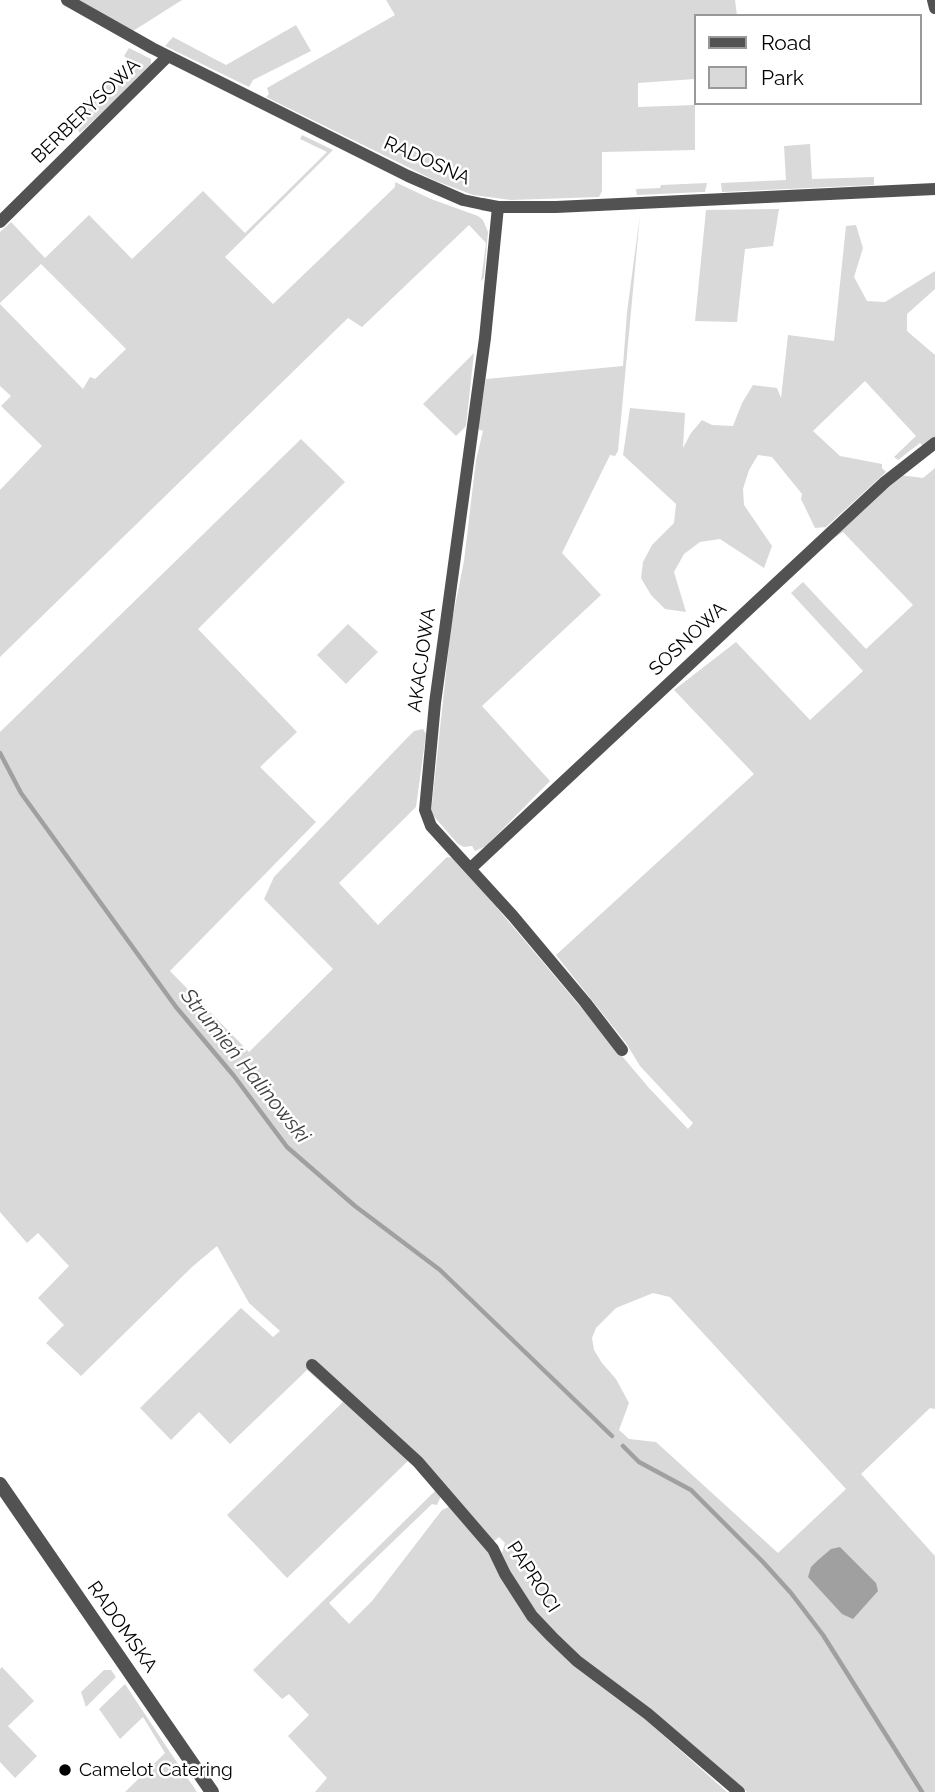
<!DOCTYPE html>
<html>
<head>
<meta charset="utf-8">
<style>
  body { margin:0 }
  #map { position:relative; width:935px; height:1792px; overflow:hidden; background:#fff; font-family:Raleway,sans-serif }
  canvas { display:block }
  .legend { position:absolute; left:694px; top:14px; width:228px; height:91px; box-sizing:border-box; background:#fff; border:2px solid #999; margin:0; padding:9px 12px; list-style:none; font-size:21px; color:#000 }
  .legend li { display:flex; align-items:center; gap:14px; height:35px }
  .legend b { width:35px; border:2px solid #999 }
</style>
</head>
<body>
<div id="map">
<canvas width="935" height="1792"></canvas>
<ul class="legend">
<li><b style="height:9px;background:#525252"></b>Road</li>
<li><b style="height:19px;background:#d9d9d9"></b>Park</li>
</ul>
</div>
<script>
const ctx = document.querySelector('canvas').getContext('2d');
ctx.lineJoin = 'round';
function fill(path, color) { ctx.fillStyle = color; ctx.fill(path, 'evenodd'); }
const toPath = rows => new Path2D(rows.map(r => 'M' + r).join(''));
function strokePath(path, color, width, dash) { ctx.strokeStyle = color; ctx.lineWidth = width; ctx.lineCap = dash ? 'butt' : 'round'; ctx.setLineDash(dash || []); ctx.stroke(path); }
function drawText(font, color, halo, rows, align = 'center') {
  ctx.font = font + ' Raleway,sans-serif'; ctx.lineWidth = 5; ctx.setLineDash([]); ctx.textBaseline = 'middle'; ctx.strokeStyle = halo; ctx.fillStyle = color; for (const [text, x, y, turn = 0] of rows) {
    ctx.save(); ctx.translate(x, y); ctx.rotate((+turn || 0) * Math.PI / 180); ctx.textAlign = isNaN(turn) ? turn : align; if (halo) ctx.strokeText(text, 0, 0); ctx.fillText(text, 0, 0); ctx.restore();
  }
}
const green = toPath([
  [79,0,182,0,133,31],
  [386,0,735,0,737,16,695,16,695,79,638,83,638,107,695,105,695,150,602,152,602,191,599,197,511,200,473,195,436,181,266,97,269,94,267,88,395,15],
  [296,25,311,51,253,80,249,87,165,46,173,37,226,65],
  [129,48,151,59,151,67,80,133,68,118,130,61,124,56],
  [302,135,333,150,225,257,273,304,395,187,395,182,431,199,478,216,483,220,488,232,484,278,481,281,486,243,469,225,362,327,348,318,0,657,0,490,42,446,1,406,11,396,0,386,0,304,83,389,90,377,95,379,126,349,41,264,0,303,0,232,11,222,45,258,89,215,132,259,203,191,245,233,327,152,300,139],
  [810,144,812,179,874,177,874,185,722,192,721,183,786,180,784,146],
  [707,183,705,192,702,192,637,195,636,189,660,188,661,185],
  [779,209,773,246,745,249,737,322,695,321,706,210],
  [640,215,618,451,615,456,610,455,562,553,601,595,482,706,550,781,486,846,475,851,472,846,464,847,458,844,431,813,451,626,464,561,476,460,483,431,478,429,486,379,623,366,627,312],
  [856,225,863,248,854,277,867,301,885,302,935,271,935,289,907,314,907,331,935,355,935,437,924,447,920,443,898,460,894,457,916,436,865,381,813,431,840,456,882,464,882,468,886,472,826,527,815,528,801,499,802,494,772,457,758,455,749,470,743,489,744,505,772,546,764,568,720,539,700,542,684,554,674,572,686,612,665,609,651,595,641,578,643,562,652,545,674,523,676,504,623,455,630,408,685,413,683,448,691,433,702,420,712,425,733,426,742,403,753,385,777,388,781,398,788,335,834,341,846,226],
  [474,353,466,426,456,436,423,404],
  [301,439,345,482,198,629,297,732,260,767,316,822,170,971,249,1052,333,969,264,899,274,877,406,739,414,731,423,729,426,734,416,807,339,883,378,925,447,857,455,858,649,1088,688,1129,693,1123,640,1066,626,1043,556,955,754,774,674,690,736,642,810,720,863,671,791,593,803,582,866,649,913,605,843,532,831,540,900,475,923,478,935,468,935,1409,930,1408,861,1474,935,1556,935,1792,747,1792,648,1709,645,1719,727,1792,315,1792,327,1778,288,1736,309,1715,289,1694,282,1699,253,1670,436,1490,441,1496,437,1505,432,1504,329,1603,349,1624,372,1601,442,1510,451,1506,507,1566,502,1553,505,1543,499,1537,492,1543,411,1458,287,1578,227,1515,343,1402,307,1370,230,1444,199,1412,171,1440,140,1408,241,1308,273,1337,280,1331,249,1303,217,1246,192,1267,81,1376,46,1343,64,1325,38,1298,69,1266,38,1233,27,1243,0,1212,0,732],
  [653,1293,670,1297,846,1489,778,1553,656,1442,629,1439,619,1430,629,1403,616,1379,602,1363,594,1350,592,1338,596,1328,616,1308],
  [348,624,378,652,346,684,317,655],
  [2,1667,34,1701,8,1726,37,1756,15,1778,0,1762,0,1669],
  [104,1670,111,1670,116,1677,86,1707,81,1692],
  [125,1684,168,1749,197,1792,125,1792,165,1753,143,1717,120,1739,99,1709]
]);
const water = toPath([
  [840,1547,876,1583,878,1591,853,1619,842,1614,808,1577,811,1567,817,1561,831,1549]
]);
const stream = toPath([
  [0,753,21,793,176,1007,234,1076,287,1147,355,1206,440,1270,612,1436],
  [623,1446,639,1462,691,1490,762,1561,791,1593,823,1635,922,1792]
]);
const minor = toPath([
  [67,0,152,48,408,176,463,200,482,204,498,207,556,207,935,189],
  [933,0,935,8],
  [498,207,485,338,435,703,425,810,431,826,513,916,585,1002,622,1050],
  [0,222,168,56],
  [471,868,885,482,935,443],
  [312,1365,418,1462,493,1549,505,1574,532,1616,552,1637,577,1661,648,1714,739,1792]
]);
const tertiary = toPath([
  [0,1484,212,1792]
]);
const markers = [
  [65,1770,7,"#000"]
];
const streetNames = [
  ["BERBERYSOWA",86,111,-44],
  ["RADOSNA",427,161,24],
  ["SOSNOWA",688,639,-43],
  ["AKACJOWA",422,660,-82],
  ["PAPROCI",533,1577,57],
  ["RADOMSKA",122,1627,55]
];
const poiNames = [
  ["Camelot Catering",79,1770]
];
const waterNames = [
  ["Strumień Halinowski",245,1066,51]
];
fill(green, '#d9d9d9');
fill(water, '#a0a0a0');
strokePath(stream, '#a0a0a0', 4.5);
strokePath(minor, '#525252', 12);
strokePath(tertiary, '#525252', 14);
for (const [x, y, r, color] of markers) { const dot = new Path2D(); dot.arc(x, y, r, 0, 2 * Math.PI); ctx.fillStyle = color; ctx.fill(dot); strokePath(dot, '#fff', 2.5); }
drawText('19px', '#000', '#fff', streetNames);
drawText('19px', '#000', '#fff', poiNames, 'left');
drawText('italic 21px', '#414141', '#fff', waterNames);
</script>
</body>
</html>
